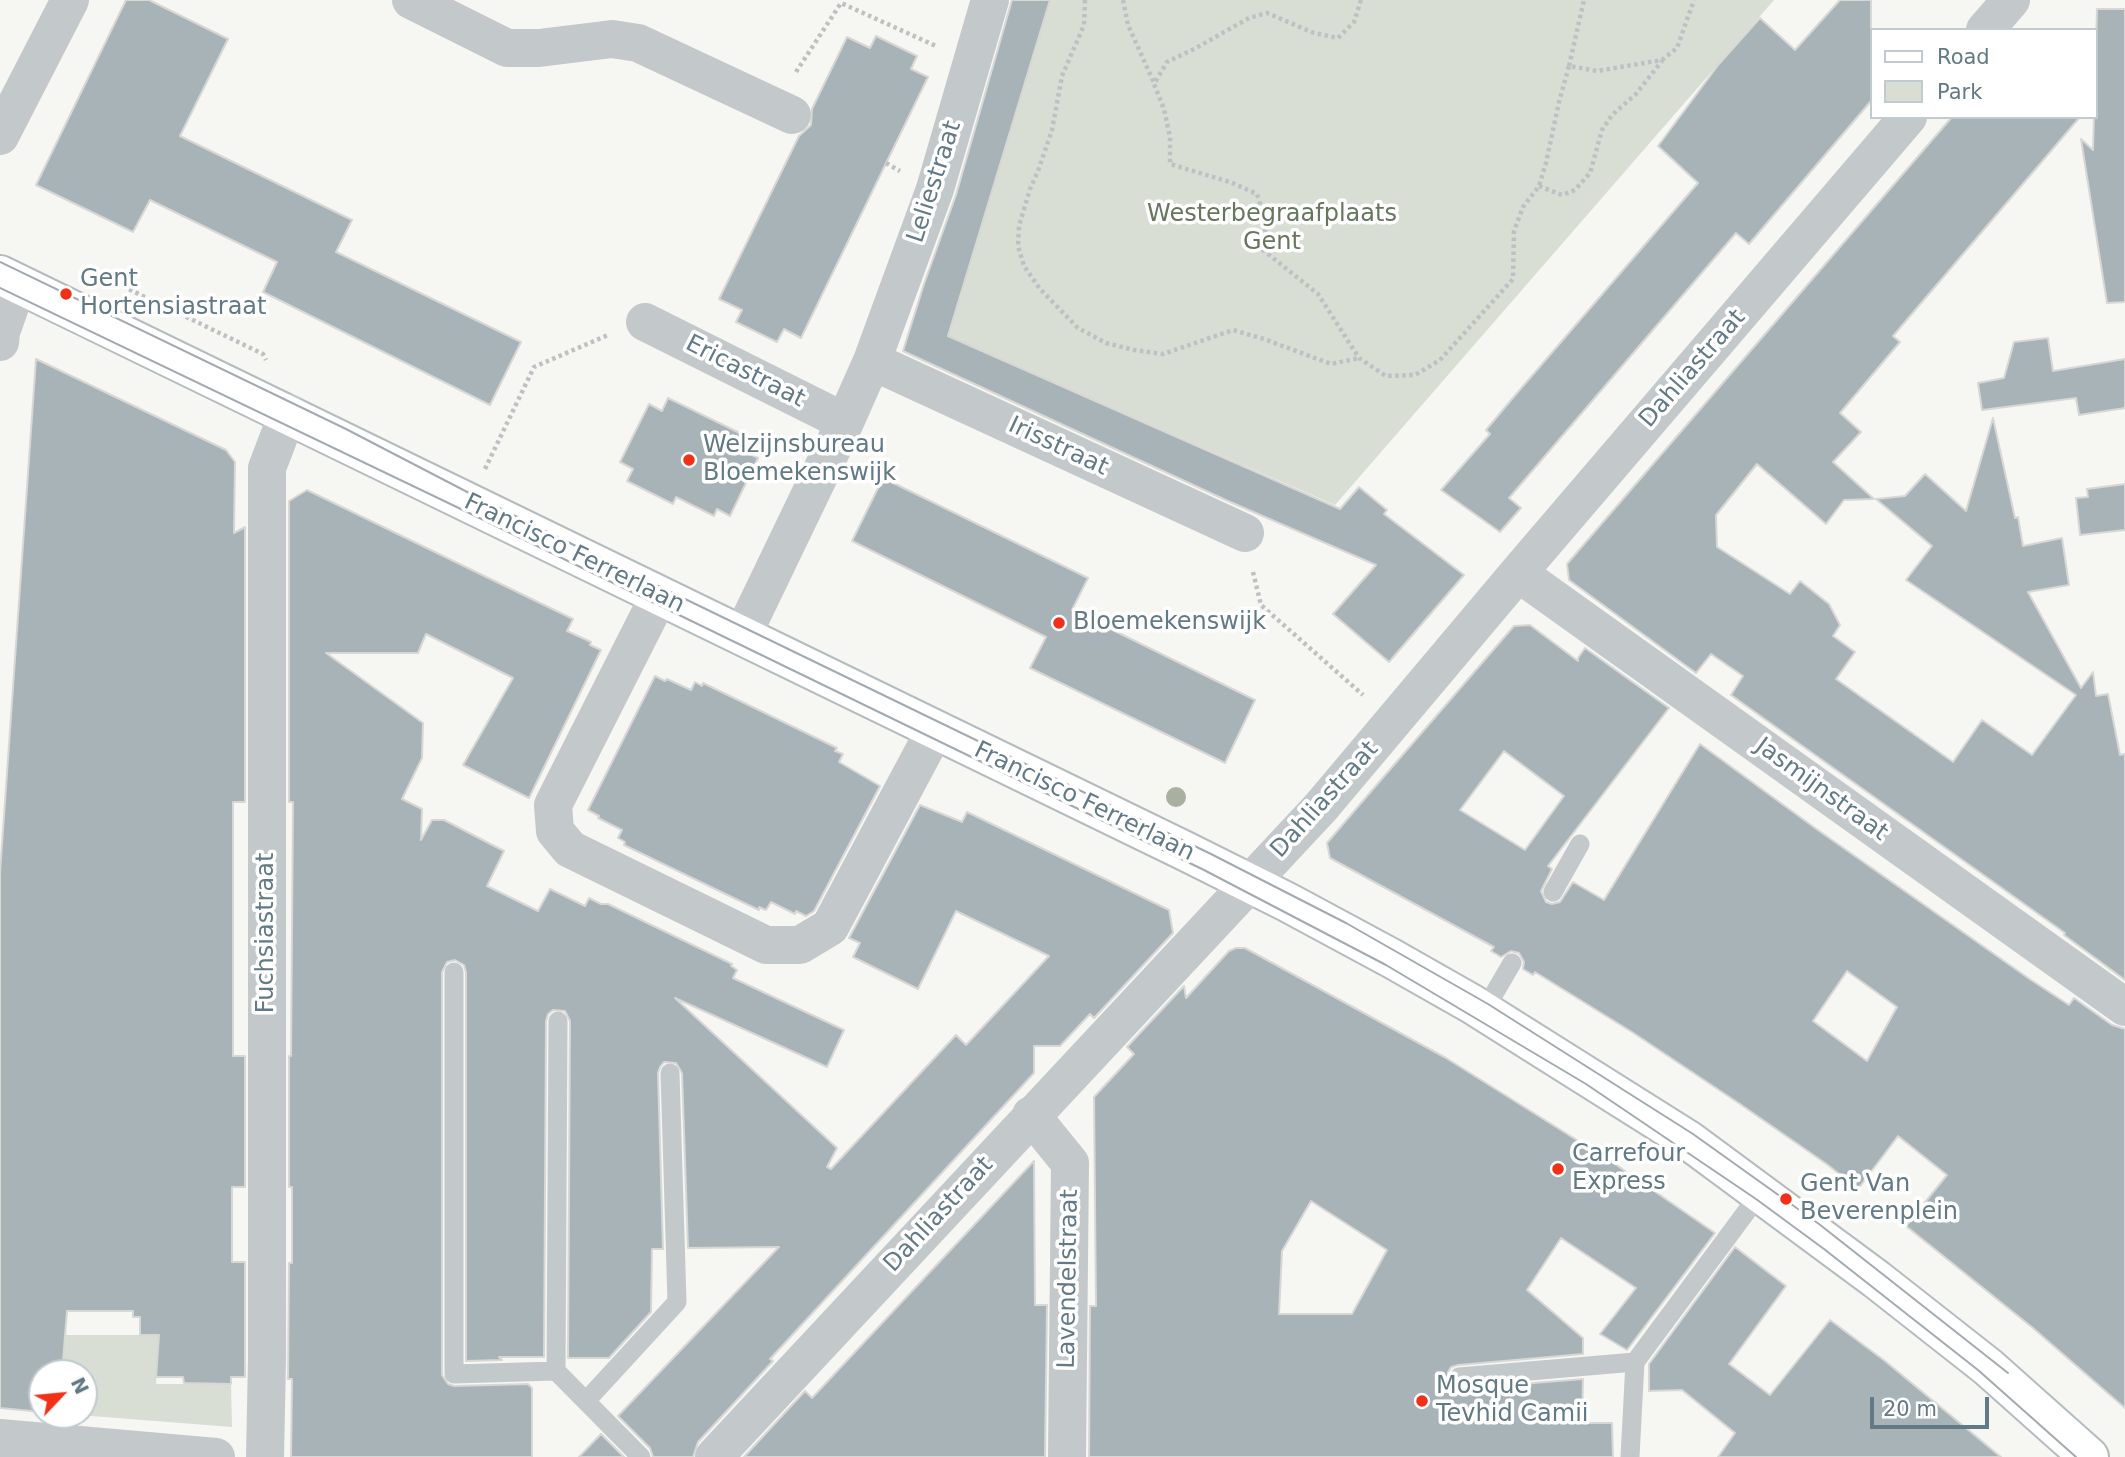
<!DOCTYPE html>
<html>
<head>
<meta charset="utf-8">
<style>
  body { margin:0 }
  #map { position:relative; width:2125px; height:1457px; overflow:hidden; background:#f6f6f2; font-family:"DejaVu Sans",sans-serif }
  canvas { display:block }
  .legend { position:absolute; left:1870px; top:28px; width:228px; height:91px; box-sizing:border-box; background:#fff; border:2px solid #c0cacf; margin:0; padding:9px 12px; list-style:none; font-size:21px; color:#627a86 }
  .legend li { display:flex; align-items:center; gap:14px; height:35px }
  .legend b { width:35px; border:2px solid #c0cacf }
  .north { position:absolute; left:28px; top:1359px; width:70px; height:70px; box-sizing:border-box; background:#fff; border:2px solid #c0cacf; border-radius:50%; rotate:64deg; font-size:19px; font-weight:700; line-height:28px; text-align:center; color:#627a86 }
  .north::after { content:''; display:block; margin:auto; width:24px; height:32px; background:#f13017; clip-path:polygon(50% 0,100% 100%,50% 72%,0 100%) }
  .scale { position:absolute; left:1870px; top:1397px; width:119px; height:32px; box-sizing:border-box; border:4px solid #627a86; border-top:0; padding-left:9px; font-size:21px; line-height:24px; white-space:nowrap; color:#627a86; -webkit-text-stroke:5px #fff; paint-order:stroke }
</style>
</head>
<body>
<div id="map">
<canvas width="2125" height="1457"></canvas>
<ul class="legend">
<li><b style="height:9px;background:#fff"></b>Road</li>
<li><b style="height:19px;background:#d8ded3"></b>Park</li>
</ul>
<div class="north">N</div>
<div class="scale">20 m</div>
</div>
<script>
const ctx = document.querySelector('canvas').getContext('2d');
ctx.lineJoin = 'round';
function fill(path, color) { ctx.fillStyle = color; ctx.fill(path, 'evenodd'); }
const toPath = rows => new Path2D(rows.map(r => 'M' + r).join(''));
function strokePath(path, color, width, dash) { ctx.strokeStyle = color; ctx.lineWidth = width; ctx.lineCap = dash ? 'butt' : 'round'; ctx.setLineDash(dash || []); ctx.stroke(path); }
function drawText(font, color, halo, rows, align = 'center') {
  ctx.font = font + ' "DejaVu Sans",sans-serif'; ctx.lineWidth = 7; ctx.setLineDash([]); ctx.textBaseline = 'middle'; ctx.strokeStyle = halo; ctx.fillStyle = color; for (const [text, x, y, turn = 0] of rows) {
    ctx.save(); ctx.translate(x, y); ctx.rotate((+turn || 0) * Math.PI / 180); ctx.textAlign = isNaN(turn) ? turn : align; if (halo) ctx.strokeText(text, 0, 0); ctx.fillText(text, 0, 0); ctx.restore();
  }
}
const green = toPath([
  [1050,0,1774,0,1335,505,948,336],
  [66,1335,159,1335,156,1384,231,1384,232,1427,79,1415,84,1415,84,1373,62,1373]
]);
const building = toPath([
  [126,0,149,0,228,39,180,136,352,220,336,252,521,342,490,405,263,292,277,262,150,200,133,232,36,185,126,0],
  [1012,0,1050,0,948,336,1340,509,1359,487,1387,510,1384,514,1464,575,1389,662,1333,614,1376,565,1228,501,903,351,924,284,956,195,1012,0],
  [1840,0,1871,0,1871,101,1749,244,1736,233,1509,498,1521,508,1500,532,1441,490,1490,434,1486,430,1512,399,1698,183,1658,146,1719,64,1760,18,1795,50,1840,0],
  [2097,9,2125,9,2125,302,2107,303,2081,139,2093,150,2097,9],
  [876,36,917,56,911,69,928,77,801,338,784,329,777,342,736,322,742,310,719,299,799,136,811,125,812,109,847,37,870,48,876,36],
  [1952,117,2080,117,1893,336,1900,342,1840,413,1861,432,1833,462,1874,499,1844,500,1826,524,1757,464,1716,515,1717,547,1790,594,1800,581,1829,604,1840,625,1833,636,1855,652,1836,679,1953,762,1982,720,2032,755,2076,695,1906,580,1932,546,1876,499,1905,496,1925,474,1966,511,1993,418,2015,518,2018,517,2023,546,2062,538,2069,585,2028,592,2081,688,2093,672,2096,696,2108,694,2120,755,2125,754,2125,980,2064,935,2065,933,1731,695,1743,676,1711,654,1696,673,1569,580,1567,564,1952,117],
  [2048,338,2053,371,2125,359,2125,408,2079,415,2076,398,1982,410,1978,383,2004,378,2014,342,2048,338],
  [36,359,226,450,235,462,234,533,245,527,245,802,233,802,233,1056,245,1056,245,1187,232,1187,232,1262,245,1262,245,1377,231,1377,231,1384,184,1383,183,1377,156,1377,159,1335,140,1335,140,1317,133,1317,133,1311,67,1311,62,1373,42,1373,42,1412,0,1408,0,873,36,359],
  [668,398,752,439,746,452,758,458,730,516,717,509,714,516,676,497,673,504,627,481,633,469,620,462,649,404,662,411,668,398],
  [883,478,1088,578,1072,610,1255,700,1225,763,1030,668,1046,637,852,541,883,478],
  [2125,484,2125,530,2080,535,2076,498,2088,497,2087,489,2125,484],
  [307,490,573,619,567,631,591,642,590,645,601,650,529,798,463,765,513,678,426,634,418,653,326,653,423,723,422,758,402,799,422,809,421,840,432,820,444,820,504,851,487,886,538,911,550,889,585,906,589,898,601,904,608,904,732,964,731,966,737,970,733,978,844,1030,827,1067,675,998,837,1148,827,1167,831,1169,956,1035,966,1045,1049,956,956,911,918,989,853,957,860,943,849,938,920,805,962,822,967,812,1169,910,1173,933,1094,1018,1090,1014,1060,1046,1034,1046,1034,1073,770,1359,773,1361,698,1442,693,1457,653,1457,650,1448,618,1416,779,1247,688,1248,682,1073,676,1063,664,1062,660,1067,658,1073,663,1249,652,1249,651,1312,609,1358,568,1358,570,1021,565,1011,553,1010,548,1014,546,1021,544,1357,499,1357,502,1360,466,1361,466,972,464,965,455,960,447,962,442,972,442,1375,448,1384,454,1386,528,1384,532,1388,532,1457,291,1457,292,1379,288,1379,289,1263,292,1263,292,1187,289,1187,289,1056,291,1056,293,802,289,802,289,501,307,490],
  [1530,625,1578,661,1578,658,1585,648,1669,708,1548,866,1552,869,1541,891,1546,902,1552,904,1560,902,1573,882,1604,900,1700,744,1815,828,2031,980,2069,1005,2074,998,2112,1025,2125,1029,2125,1408,2033,1328,1906,1226,1947,1175,1898,1136,1858,1189,1828,1165,1740,1104,1632,1032,1535,972,1533,975,1523,969,1524,962,1519,953,1511,951,1501,957,1491,951,1494,947,1330,858,1327,843,1368,795,1514,626,1530,625],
  [1504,751,1564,796,1525,850,1460,810,1504,751],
  [1847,971,1897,1007,1867,1061,1813,1021,1847,971],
  [655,676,665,681,667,679,691,690,695,682,702,686,703,683,769,715,837,748,835,751,843,754,839,762,880,786,814,911,806,916,796,911,795,914,771,902,766,910,759,907,759,910,740,901,624,845,625,842,618,838,622,830,598,818,599,816,588,810,655,676],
  [1236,948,1245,948,1446,1058,1615,1164,1715,1233,1627,1350,1600,1334,1636,1288,1561,1238,1527,1290,1583,1338,1583,1354,1458,1365,1451,1367,1448,1372,1449,1385,1460,1389,1583,1379,1582,1423,1612,1423,1613,1457,1089,1457,1090,1306,1096,1306,1094,1097,1134,1054,1127,1047,1184,986,1186,998,1229,951,1236,948],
  [1311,1201,1387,1250,1352,1314,1279,1314,1282,1251,1311,1201],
  [1034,1161,1035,1305,1047,1305,1045,1457,744,1457,805,1391,812,1398,1034,1161],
  [1735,1247,1786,1286,1729,1364,1770,1395,1830,1320,1885,1361,2001,1457,1718,1457,1735,1433,1682,1390,1649,1391,1649,1364,1735,1247],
  [601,1434,624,1457,579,1457,601,1434]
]);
const path = toPath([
  [1085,0,1084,25,1062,76,1052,130,1038,171,1030,189,1019,226,1018,246,1024,266,1040,289,1078,328,1106,343,1134,350,1163,354,1233,330,1264,339,1331,364,1359,358],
  [1123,0,1128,25,1154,83],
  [1361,0,1354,22,1338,38,1314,33,1267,13,1249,18,1196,48,1167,62,1154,84,1164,109,1170,137,1170,164,1230,182,1257,194,1266,223,1263,250,1318,294,1359,358,1386,376,1415,375,1440,360,1513,279,1514,231,1523,207,1539,186,1546,163,1559,102,1569,66,1597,71,1662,60,1677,48,1694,0],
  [1569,66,1584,0],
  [796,72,841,3,936,46],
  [886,163,900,171],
  [1539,186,1562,195,1575,190,1590,173,1602,130,1612,115,1636,94,1662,61],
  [85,268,263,354,266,360],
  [485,469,534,367,608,335],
  [1253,572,1261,605,1363,695]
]);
const lane = toPath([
  [1553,892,1580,844],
  [454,972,454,1374,556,1371],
  [1484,1011,1512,963],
  [558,1021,556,1371,641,1457],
  [1459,1377,1635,1362,1761,1192],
  [586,1401,677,1302,670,1073],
  [1630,1457,1635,1362]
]);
const street = toPath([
  [411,0,507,48,539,48,612,39,638,43,792,115],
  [1985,30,2011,0],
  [0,136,70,0],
  [645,322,845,422],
  [0,342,1,332,18,284],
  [872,361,1245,533],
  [1518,573,2125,1007],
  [659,596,553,805,555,831,570,849,766,945,800,945,830,927,935,730],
  [742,636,845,422,872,361,935,189,990,0],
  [1031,1115,1070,1163,1067,1457],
  [0,1438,216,1457],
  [265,1457,267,1358,267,468,288,413],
  [714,1457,1321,807,1518,573,1908,117]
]);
const secondary = toPath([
  [0,275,1187,852,1287,902,1391,958,1472,1004,1688,1140,1876,1279,1988,1367,2089,1457]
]);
const tram = toPath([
  [0,262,346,429,473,495,582,549,1211,854,1346,923,1488,1004,1693,1134,1819,1224,2008,1373],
  [0,288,465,511,1204,870,1386,965,1586,1084,1756,1199,1824,1249,1978,1370,2076,1457]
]);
const trees = [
  [1176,797]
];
const markers = [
  [66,294,7,"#f13017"],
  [689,460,7,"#f13017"],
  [1059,623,7,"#f13017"],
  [1558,1169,7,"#f13017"],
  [1786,1199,7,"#f13017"],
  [1422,1401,7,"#f13017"]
];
const streetNames = [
  ["Leliestraat",935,182,-72],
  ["Dahliastraat",1693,369,-49],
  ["Ericastraat",745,372,27],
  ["Irisstraat",1058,447,25],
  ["Francisco Ferrerlaan",574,554,26],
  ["Jasmijnstraat",1821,790,36],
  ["Dahliastraat",1325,800,-48],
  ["Francisco Ferrerlaan",1084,802,26],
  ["Fuchsiastraat",267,933,-90],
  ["Dahliastraat",939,1215,-47],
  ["Lavendelstraat",1069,1279,-89]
];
const parkNames = [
  ["Westerbegraafplaats",1272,215],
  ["Gent",1272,243]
];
const poiNames = [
  ["Gent",80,280],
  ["Hortensiastraat",80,308],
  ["Welzijnsbureau",703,446],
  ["Bloemekenswijk",703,474],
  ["Bloemekenswijk",1073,623],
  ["Carrefour",1572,1155],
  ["Express",1572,1183],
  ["Gent Van",1800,1185],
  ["Beverenplein",1800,1213],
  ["Mosque",1436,1387],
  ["Tevhid Camii",1436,1415]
];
fill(green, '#d8ded3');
fill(building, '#a8b3b8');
strokePath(building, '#d7d7d5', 2);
strokePath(secondary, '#b5bcbf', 42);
strokePath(path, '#bec1c3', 4.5, [3.5, 3.5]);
strokePath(lane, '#c3c8cb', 19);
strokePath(street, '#c3c8cb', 38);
strokePath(secondary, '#fff', 38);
strokePath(tram, '#a3abb0', 2);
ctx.fillStyle = '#a7b0a1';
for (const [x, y] of trees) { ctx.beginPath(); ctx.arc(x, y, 10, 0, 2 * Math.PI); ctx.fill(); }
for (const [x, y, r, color] of markers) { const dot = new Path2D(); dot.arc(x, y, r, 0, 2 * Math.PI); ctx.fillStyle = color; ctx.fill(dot); strokePath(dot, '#fff', 2.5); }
drawText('24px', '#627a86', '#fff', streetNames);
drawText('24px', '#66775e', '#fff', parkNames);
drawText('24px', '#627a86', '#fff', poiNames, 'left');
</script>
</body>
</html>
